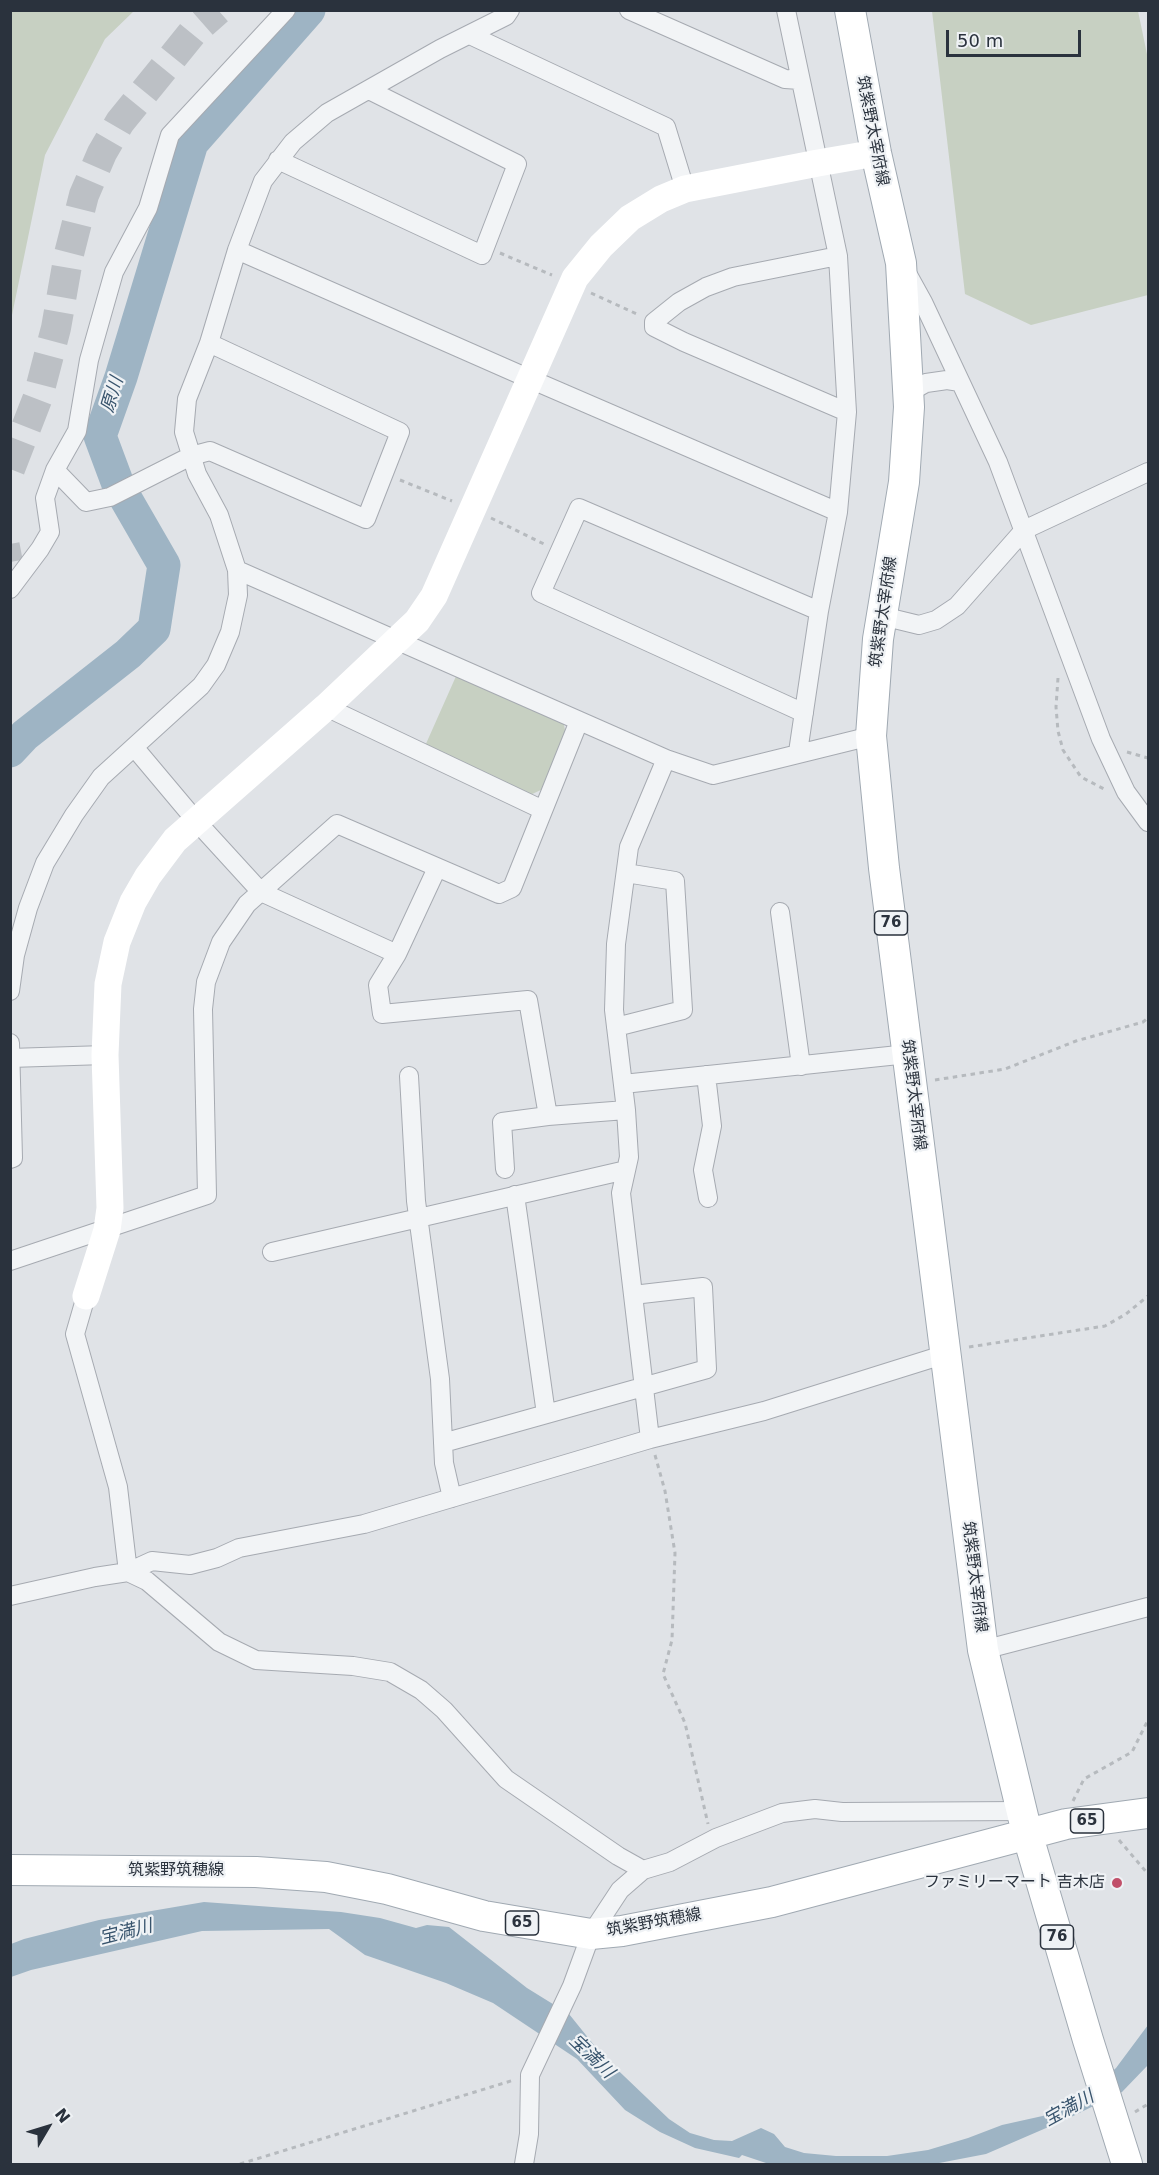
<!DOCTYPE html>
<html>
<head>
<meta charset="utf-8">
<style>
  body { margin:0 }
  #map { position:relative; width:1159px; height:2175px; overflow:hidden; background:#e0e3e7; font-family:"DejaVu Sans",sans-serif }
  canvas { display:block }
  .frame { position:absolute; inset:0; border:12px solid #2a323d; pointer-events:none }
  .north { position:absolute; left:18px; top:2097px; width:60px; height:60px; -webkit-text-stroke:4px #eff2f5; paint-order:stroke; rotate:52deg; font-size:16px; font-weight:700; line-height:24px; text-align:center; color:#2a323d }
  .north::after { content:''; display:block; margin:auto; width:21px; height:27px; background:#2a323d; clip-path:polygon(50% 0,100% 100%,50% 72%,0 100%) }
  .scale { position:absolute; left:946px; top:30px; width:135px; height:27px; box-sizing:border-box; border:3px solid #2a323d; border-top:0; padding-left:8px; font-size:18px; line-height:21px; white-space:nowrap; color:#2a323d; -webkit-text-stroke:4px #eff2f5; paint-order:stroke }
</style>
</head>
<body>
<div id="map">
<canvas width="1159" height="2175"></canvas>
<div class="frame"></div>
<div class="north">N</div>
<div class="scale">50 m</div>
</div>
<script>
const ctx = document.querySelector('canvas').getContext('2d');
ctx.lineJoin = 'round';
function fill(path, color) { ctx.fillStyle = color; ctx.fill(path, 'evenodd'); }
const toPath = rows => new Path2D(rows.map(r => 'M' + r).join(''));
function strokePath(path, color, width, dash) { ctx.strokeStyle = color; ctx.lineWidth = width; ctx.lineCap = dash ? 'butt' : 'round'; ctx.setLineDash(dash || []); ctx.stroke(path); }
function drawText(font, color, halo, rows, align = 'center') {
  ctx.font = font + ' "DejaVu Sans","Noto Sans JP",sans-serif'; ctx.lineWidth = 4.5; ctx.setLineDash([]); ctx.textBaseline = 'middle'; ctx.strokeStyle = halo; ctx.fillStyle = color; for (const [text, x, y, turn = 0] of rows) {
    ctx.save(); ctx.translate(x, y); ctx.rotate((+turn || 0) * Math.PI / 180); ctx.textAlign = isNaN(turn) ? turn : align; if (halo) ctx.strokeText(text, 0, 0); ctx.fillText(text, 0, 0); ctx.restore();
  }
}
const green = toPath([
  [10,11,134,11,105,39,45,155,11,320],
  [932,11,1138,11,1148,59,1148,295,1031,325,965,294],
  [457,674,563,721,566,734,543,789,530,795,425,746]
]);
const water = toPath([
  [204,1902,341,1912,380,1918,416,1928,427,1925,449,1927,527,1988,569,2014,602,2055,669,2119,690,2133,714,2140,732,2141,761,2128,774,2134,785,2147,804,2153,836,2156,887,2156,928,2150,968,2138,1002,2125,1056,2113,1085,2097,1116,2068,1148,2025,1148,2065,1122,2092,1067,2119,986,2154,934,2164,766,2164,766,2163,742,2155,739,2158,695,2148,660,2132,625,2110,577,2059,493,2003,446,1983,365,1955,329,1929,202,1931,31,1970,11,1977,11,1944,24,1939,99,1920]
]);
const river = toPath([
  [10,751,25,735,128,654,154,629,164,565,119,487,100,436,121,377,192,143,309,10]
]);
const streetTunnel = toPath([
  [10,553,21,551]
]);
const primaryTunnel = toPath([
  [10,469,38,397,56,328,69,254,84,195,102,153,120,122,193,32,218,10]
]);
const path = toPath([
  [500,253,552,275],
  [591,293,639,315],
  [400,480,452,501],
  [491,518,544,544],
  [1058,678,1056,707,1058,731,1063,750,1081,777,1104,789],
  [1127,752,1148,758],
  [935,1080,1005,1069,1076,1041,1143,1022,1148,1018],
  [969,1347,1105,1326,1126,1314,1148,1296],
  [655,1455,665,1491,675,1553,672,1640,663,1674,685,1723,708,1824],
  [1073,1801,1084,1779,1132,1752,1148,1720],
  [1119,1840,1148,1874],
  [1135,2112,1148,2104],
  [240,2164,514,2080]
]);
const street = toPath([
  [629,10,785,79,800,80],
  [786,10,838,256,847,412,838,512,819,611,798,752],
  [470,35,666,127,685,189],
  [278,160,482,255,517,164,369,90],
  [237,250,530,379,838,512],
  [838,256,733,277,706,287,679,302,654,322,654,327,684,342,847,412],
  [907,273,923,302,998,462,1101,739,1126,792,1148,822],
  [908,393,926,383,947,380,960,382],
  [55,470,86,502,110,497,191,456,210,451,366,519,400,432,209,343],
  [237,570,666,759,713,775,871,736],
  [10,589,40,549,50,532,45,498,55,470,77,431,89,360,114,272,148,208,170,135,286,10],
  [882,616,919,625,936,620,957,606,1024,530,1148,472],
  [326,707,543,810],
  [804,713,541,593,579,508,819,611],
  [134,747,197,822,261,892,397,954,437,868],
  [780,912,801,1066],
  [397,954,378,985,382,1014,528,1000,548,1116],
  [10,991,15,955,28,908,45,863,74,815,101,777,201,686,216,665,230,632,238,595,237,570,219,515,197,474,184,432,187,399,209,343,237,250,263,181,293,142,327,113,440,49,506,16,510,10],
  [616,1027,683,1010,675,881,626,873],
  [10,1043,13,1158,10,1159],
  [10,1058,105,1055],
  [706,1075,712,1126,703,1170,708,1198],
  [409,1076,416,1201,440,1379,444,1463,452,1498],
  [623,1084,908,1054],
  [505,1169,502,1122,548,1116,626,1110],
  [515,1195,546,1414],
  [272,1252,626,1170],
  [10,1261,207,1195,203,1009,206,982,221,942,247,904,337,824,499,894,512,888,579,721],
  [86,1296,75,1334,118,1487,128,1572],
  [650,1439,621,1193,629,1157,626,1110,614,1010,616,944,629,847,666,759],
  [443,1443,707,1369,703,1287,633,1295],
  [128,1572,147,1581,219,1642,256,1660,353,1666,390,1672,421,1690,444,1710,506,1779,618,1856,643,1870],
  [10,1596,95,1577,128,1572,152,1561,190,1565,217,1558,239,1548,364,1524,650,1439,764,1411,946,1354],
  [983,1650,1148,1607],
  [524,2164,529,2134,530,2075,572,1986,591,1934,620,1890,643,1870,670,1862,716,1838,782,1813,815,1809,842,1812,1022,1811]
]);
const secondary = toPath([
  [86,1296,107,1230,110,1208,105,1055,108,984,117,942,133,902,148,876,175,840,326,707,417,621,434,596,575,278,601,246,630,218,661,199,685,189,818,163,876,153]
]);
const primary = toPath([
  [850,10,876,153,901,263,909,407,904,482,878,639,871,736,884,868,983,1650,1027,1833,1088,2040,1127,2164],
  [10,1870,256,1872,326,1877,387,1889,484,1916,591,1934,622,1931,772,1902,1066,1824,1148,1813]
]);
const markers = [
  [1117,1883,6,"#c1506a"]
];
const shields = [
  [891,923,33],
  [1087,1821,33],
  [522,1923,33],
  [1057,1937,33]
];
const shieldNames = [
  ["76",891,923],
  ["65",1087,1821],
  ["65",522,1923],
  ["76",1057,1937]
];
const streetNames = [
  ["筑紫野太宰府線",872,131,79],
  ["筑紫野太宰府線",884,612,-82],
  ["筑紫野太宰府線",913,1095,83],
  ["筑紫野太宰府線",974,1577,83],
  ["筑紫野筑穂線",176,1871],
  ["筑紫野筑穂線",654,1923,-10]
];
const poiNames = [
  ["ファミリーマート 吉木店",1105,1883]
];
const waterNames = [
  ["原川",113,395,-73],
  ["宝満川",126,1933,-14],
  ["宝満川",591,2057,44],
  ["宝満川",1069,2109,-29]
];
fill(green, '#c7d0c2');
fill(water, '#9eb4c4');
strokePath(river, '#9eb4c4', 33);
strokePath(streetTunnel, '#bcc0c5', 18, [18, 9]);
strokePath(primaryTunnel, '#bcc0c5', 30, [30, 15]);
strokePath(street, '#a6aab1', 20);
strokePath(primary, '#a0a9b2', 32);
strokePath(path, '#b6babe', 3, [4.5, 4.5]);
strokePath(street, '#f2f4f6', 18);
strokePath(secondary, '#fff', 27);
strokePath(primary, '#fff', 30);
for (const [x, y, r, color] of markers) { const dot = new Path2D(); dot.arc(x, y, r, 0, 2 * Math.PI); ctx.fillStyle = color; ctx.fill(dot); strokePath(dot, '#eff2f5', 2); }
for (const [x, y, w] of shields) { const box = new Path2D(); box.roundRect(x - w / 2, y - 12, w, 24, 4.5); ctx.fillStyle = '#eff2f5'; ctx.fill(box); strokePath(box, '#2a323d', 1.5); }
drawText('bold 15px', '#2a323d', null, shieldNames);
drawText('16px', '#2a323d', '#eff2f5', streetNames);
drawText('16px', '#2a323d', '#eff2f5', poiNames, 'right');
drawText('italic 18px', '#38546d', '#eff2f5', waterNames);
</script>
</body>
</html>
